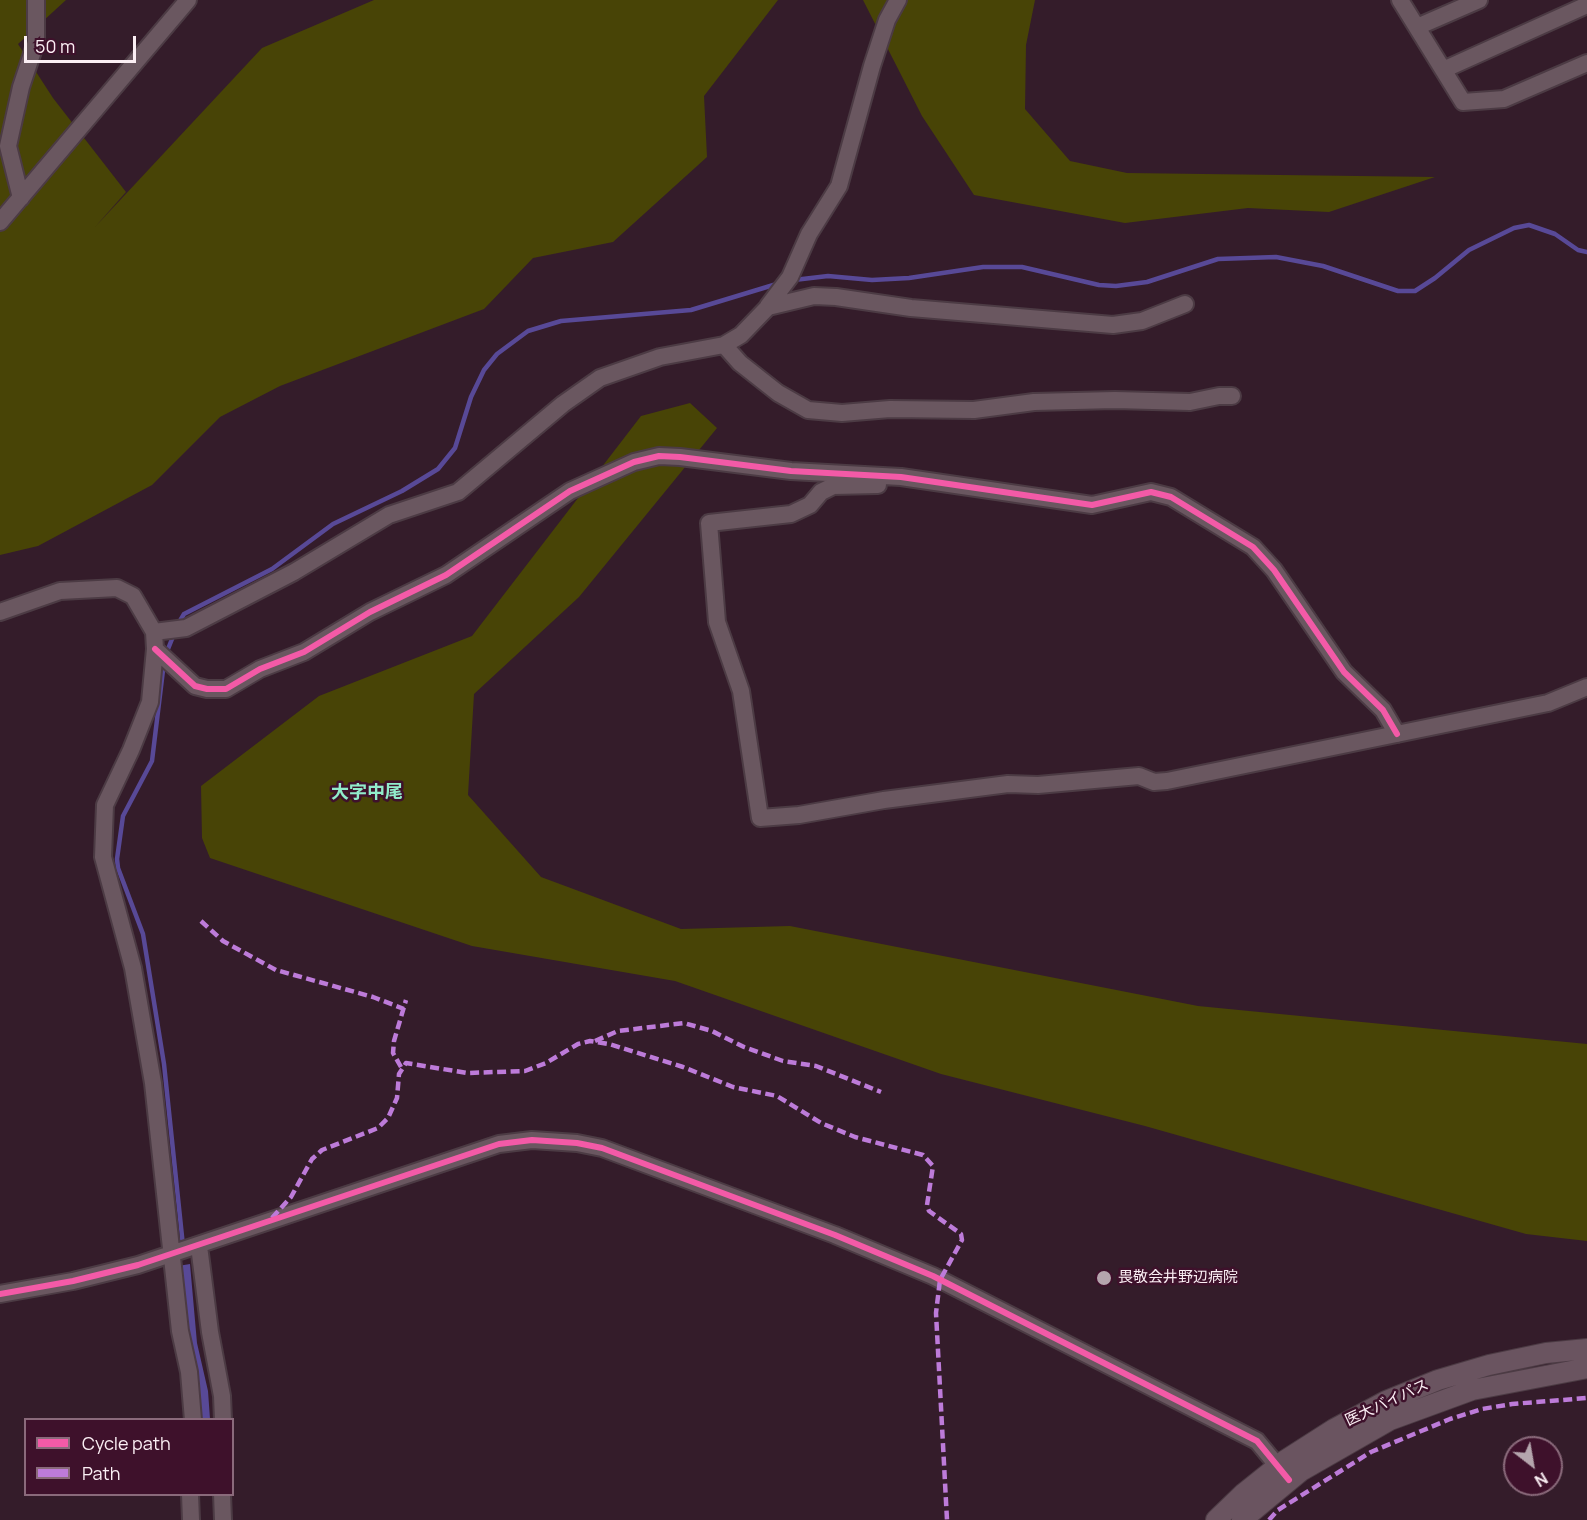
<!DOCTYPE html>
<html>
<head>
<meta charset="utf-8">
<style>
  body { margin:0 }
  #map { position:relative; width:1587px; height:1520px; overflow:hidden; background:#341c2a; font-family:Manrope,sans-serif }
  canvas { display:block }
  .legend { position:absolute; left:24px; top:1418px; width:210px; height:78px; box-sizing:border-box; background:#3e112b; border:2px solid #8a6a7b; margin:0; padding:8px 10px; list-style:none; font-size:18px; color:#fbeff4 }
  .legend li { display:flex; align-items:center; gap:12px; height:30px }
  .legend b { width:30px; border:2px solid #8a6a7b }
  .north { position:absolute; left:1503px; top:1436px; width:60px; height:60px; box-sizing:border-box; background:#3e112b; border:2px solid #8a6a7b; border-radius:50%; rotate:149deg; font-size:16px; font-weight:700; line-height:24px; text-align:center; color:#fbeff4 }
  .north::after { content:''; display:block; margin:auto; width:21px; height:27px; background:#b5a5ad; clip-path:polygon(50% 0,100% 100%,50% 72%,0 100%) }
  .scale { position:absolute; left:24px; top:36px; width:112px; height:27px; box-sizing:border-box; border:3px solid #fbeff4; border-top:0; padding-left:8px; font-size:18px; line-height:21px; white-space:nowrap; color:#fbeff4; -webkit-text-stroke:4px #3e112b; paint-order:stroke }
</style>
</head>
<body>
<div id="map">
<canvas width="1587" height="1520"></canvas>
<ul class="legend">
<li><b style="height:8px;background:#f35aa7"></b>Cycle path</li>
<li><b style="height:8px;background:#bd7bd9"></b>Path</li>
</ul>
<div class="north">N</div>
<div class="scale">50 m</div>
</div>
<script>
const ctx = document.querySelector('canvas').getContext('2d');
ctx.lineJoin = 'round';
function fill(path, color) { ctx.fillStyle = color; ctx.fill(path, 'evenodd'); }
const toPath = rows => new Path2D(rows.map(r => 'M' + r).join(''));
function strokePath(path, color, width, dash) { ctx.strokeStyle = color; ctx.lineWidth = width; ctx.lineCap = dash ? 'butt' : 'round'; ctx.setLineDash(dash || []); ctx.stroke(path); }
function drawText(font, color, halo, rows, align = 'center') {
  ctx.font = font + ' Manrope,"Noto Sans JP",sans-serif'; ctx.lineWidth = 5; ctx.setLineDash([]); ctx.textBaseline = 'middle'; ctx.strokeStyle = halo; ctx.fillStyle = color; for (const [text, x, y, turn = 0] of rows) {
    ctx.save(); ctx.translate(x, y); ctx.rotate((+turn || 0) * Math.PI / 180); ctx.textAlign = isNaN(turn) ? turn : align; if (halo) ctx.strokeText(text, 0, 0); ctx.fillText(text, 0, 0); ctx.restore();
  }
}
const green = toPath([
  [0,0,66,0,18,44,53,98,126,192,95,227,262,48,374,0,778,0,704,96,707,157,613,242,533,258,484,309,280,386,220,417,152,485,38,546,0,555],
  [863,0,1035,0,1026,45,1025,109,1070,161,1127,173,1435,177,1329,212,1248,208,1125,223,974,195,922,116],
  [690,403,717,428,579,597,474,694,468,795,541,877,681,929,790,926,1198,1006,1587,1044,1587,1241,1526,1234,1145,1126,941,1074,675,981,472,946,210,858,202,838,201,786,319,696,472,636,641,416]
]);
const water = toPath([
  [190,1264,197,1343,208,1391,210,1419,198,1419,178,1266]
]);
const stream = toPath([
  [794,280,828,276,872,280,909,278,983,267,1022,267,1099,285,1116,286,1147,282,1218,259,1276,257,1323,266,1398,291,1415,291,1435,278,1469,250,1514,228,1529,225,1555,234,1578,250,1587,252],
  [177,626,184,614,272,569,333,524,402,491,438,469,455,448,471,397,484,370,497,354,528,331,561,321,691,310,780,283],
  [166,654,174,634],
  [164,662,152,761,123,816,117,859,118,868,143,934,164,1064,183,1246]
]);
const minor = toPath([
  [1400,0,1463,102,1504,99,1587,63],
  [1417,27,1479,0],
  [1443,70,1587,5],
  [21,198,8,146,21,87,36,42,36,0],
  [0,222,188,0],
  [768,306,790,277,809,234,839,186,872,66,887,20,898,0],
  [724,345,741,335,768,307,814,296,836,297,911,308,1113,325,1142,321,1185,304],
  [878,485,833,486,821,492,810,505,791,514,709,523,717,622,741,691,760,818,799,815,884,800,1008,784,1038,785,1139,776,1154,782,1167,781,1548,703,1587,687],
  [0,612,60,591,117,588,133,596,154,632,155,649,150,702,131,750,105,805,103,857,133,968,153,1083,180,1331,189,1372,193,1420],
  [154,632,186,628,294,572,389,515,458,492,563,404,600,378,660,357,724,345,740,363,778,393,808,410,842,413,890,409,974,410,1034,402,1115,400,1190,402,1219,396,1232,396],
  [155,649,195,686,207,689,226,689,260,669,304,652,370,612,446,575,570,491,634,462,659,456,680,457,791,471,901,477,1092,505,1151,492,1171,497,1253,547,1274,570,1344,672,1383,710,1397,734],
  [199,1246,210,1332,222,1396,223,1420],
  [0,1294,73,1281,138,1265,499,1144,532,1140,577,1143,602,1148,835,1235,933,1276,1257,1441,1285,1475],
  [190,1494,191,1520],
  [222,1494,223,1520]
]);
const major = toPath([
  [1216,1520,1244,1493,1284,1461,1334,1429,1386,1401,1438,1380,1489,1365,1546,1353,1587,1349],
  [1242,1520,1301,1471,1390,1420,1472,1390,1587,1368]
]);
const quiet = toPath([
  [201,921,223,941,276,970,373,997,404,1009],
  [595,1041,618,1031,684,1023,712,1031,744,1047,783,1061,816,1066,881,1092],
  [401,1067,393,1053,394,1041,406,1000],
  [272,1218,291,1197,312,1159,322,1150,378,1128,388,1118,397,1098,399,1074,406,1063,467,1073,525,1071,546,1063,578,1044,590,1041,609,1044,683,1067,733,1087,777,1096,821,1123,855,1137,923,1155,933,1166,927,1205,929,1211,961,1234,962,1240,940,1280,936,1313,947,1520],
  [1269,1520,1278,1510,1371,1452,1450,1419,1482,1409,1512,1404,1587,1398]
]);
const cycleway = toPath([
  [155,649,195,686,207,689,226,689,260,669,304,652,370,612,446,575,570,491,634,462,659,456,680,457,791,471,901,477,1092,505,1151,492,1171,497,1253,547,1274,570,1344,672,1383,710,1397,734],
  [0,1294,73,1281,138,1265,499,1144,532,1140,577,1143,602,1148,835,1235,933,1276,1257,1441,1289,1480]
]);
const markers = [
  [1104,1278,8,"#b5a5ad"]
];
const poiNames = [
  ["畏敬会井野辺病院",1118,1278]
];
const streetNames = [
  ["医大バイパス",1387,1403,-25]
];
const quarterNames = [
  ["大字中尾",367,793]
];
fill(green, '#484406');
fill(water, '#584997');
strokePath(stream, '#584997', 4.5);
strokePath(minor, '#4c3b44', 20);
strokePath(major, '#4c3b44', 22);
strokePath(minor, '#6a5760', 16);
strokePath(major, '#6a5460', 20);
strokePath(quiet, '#bd7bd9', 4.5, [9, 4.5]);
strokePath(cycleway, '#f35aa7', 6);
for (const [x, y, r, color] of markers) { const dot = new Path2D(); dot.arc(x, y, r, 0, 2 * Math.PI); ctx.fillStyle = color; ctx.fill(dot); strokePath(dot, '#3e112b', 2); }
drawText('15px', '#fbeff4', '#3e112b', poiNames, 'left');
drawText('15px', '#fbeff4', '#3e112b', streetNames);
drawText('bold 18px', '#91eccb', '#3e112b', quarterNames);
</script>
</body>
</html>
